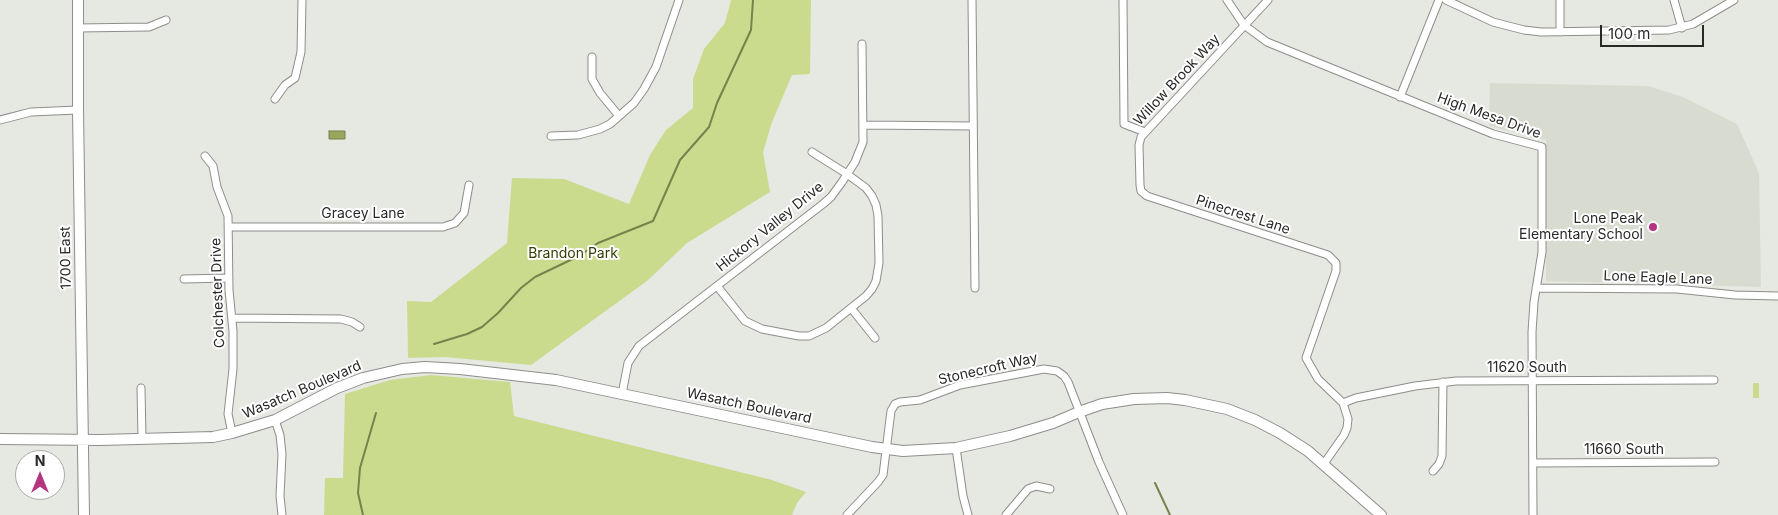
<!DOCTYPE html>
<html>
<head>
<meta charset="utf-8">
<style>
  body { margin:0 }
  #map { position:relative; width:1778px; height:515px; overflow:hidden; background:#e6e8e2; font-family:Inter,sans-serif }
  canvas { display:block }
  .north { position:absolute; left:15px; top:450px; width:50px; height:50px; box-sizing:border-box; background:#fff; border:1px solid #a9aaa9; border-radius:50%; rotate:0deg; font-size:14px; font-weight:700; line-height:20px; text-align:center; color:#292a28 }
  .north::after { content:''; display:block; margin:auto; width:18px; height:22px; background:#b43480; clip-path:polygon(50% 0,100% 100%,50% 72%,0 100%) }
  .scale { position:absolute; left:1600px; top:25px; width:104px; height:22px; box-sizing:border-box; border:2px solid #292a28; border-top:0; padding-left:6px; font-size:15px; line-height:18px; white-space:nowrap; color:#292a28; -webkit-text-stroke:4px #fff; paint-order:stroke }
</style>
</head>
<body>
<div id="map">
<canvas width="1778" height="515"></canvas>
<div class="north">N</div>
<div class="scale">100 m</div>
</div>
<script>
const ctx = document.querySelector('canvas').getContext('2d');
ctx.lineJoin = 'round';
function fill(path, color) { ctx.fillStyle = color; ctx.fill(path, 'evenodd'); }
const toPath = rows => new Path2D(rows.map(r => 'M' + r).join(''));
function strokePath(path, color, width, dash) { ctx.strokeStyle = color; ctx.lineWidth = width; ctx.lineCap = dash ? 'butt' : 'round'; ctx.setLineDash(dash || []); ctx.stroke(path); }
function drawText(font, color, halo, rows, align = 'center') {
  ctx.font = font + ' Inter,sans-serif'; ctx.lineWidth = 4; ctx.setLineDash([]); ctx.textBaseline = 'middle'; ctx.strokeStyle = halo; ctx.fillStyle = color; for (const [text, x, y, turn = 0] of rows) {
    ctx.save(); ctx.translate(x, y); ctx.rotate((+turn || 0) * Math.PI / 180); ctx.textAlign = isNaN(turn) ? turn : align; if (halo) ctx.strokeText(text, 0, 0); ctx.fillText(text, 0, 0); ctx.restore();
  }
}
const built = toPath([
  [1490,83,1648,86,1683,97,1737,124,1759,173,1761,287,1546,281,1546,140,1489,126]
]);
const green = toPath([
  [731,0,811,0,810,74,792,75,772,122,763,152,770,192,687,243,647,281,531,365,445,357,408,358,407,301,431,302,507,243,512,178,564,179,629,204,650,155,666,130,693,108,693,79,704,49,725,23],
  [431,375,510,382,514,416,772,480,806,492,797,503,792,515,324,515,325,478,343,478,345,394,390,380],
  [1753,383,1759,383,1759,398,1753,398]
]);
const water = toPath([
  [329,131,345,131,345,139,329,139,329,131]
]);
const stream = toPath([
  [434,344,467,334,482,327,498,313,521,288,535,277,579,256,598,243,653,221,680,160,709,127,717,103,751,30,753,0],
  [1155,483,1170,515],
  [363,515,358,493,360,468,376,413]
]);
const street = toPath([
  [972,0,975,288],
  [1123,0,1124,124,1145,132],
  [1227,0,1244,25,1267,42,1493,134,1542,147,1542,252,1534,302,1532,332,1533,515],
  [1268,0,1141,137,1139,145,1140,185,1141,191,1147,196,1328,255,1336,263,1336,271,1306,358,1318,379,1343,403,1348,419,1347,428,1344,435,1323,465],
  [1446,0,1493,22,1524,30,1541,32,1669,30,1693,24,1734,0],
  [1560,0,1560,32],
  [1674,0,1682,28],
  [78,28,149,27,166,20],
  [592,57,592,79,600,93,619,116],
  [1400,97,1439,0],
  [275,99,285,85,295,78,301,52,302,0],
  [0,120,31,112,78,110],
  [864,125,973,126],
  [551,136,578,135,600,129,610,124,634,103,644,89,656,67,679,0],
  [205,156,213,166,217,187,228,216,229,290,233,331,233,369,228,414,232,433],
  [229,227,443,227,455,223,464,213,469,185],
  [184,279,228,278],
  [717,286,745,321,762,329,799,336,809,336,826,328,866,296,872,289,876,281,879,263,878,216,876,205,872,196,866,188,847,174,812,152],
  [1536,288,1677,289,1735,295,1778,296],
  [851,308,875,338],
  [232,318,341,319,352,322,360,327],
  [141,388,142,438],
  [622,394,628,363,639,346,823,204,831,197,842,182,855,162,863,142,862,44],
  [1343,403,1356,398,1415,386,1456,381,1714,380],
  [275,420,280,435,282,454,280,496,282,515],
  [956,448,963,496,968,515],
  [1533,463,1715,462],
  [1433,471,1439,464,1442,456,1443,382],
  [847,515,878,482,883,475,891,411,895,404,900,402,920,400,960,385,1044,369,1057,371,1064,376,1068,382,1099,462,1123,515],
  [1006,515,1028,489,1036,486,1050,489]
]);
const secondary = toPath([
  [78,0,78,110,84,515],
  [0,439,100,440,213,437,232,433,275,420,337,388,363,378,402,369,425,367,460,369,556,380,872,447,903,451,956,448,1010,436,1053,423,1079,412,1102,404,1134,399,1167,398,1185,400,1227,409,1255,420,1280,433,1308,451,1381,515]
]);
const markers = [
  [1653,227,5,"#b43480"]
];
const streetNames = [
  ["Willow Brook Way",1177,80,-47],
  ["High Mesa Drive",1489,116,20],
  ["Gracey Lane",363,214],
  ["Pinecrest Lane",1243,215,18],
  ["Hickory Valley Drive",770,227,-39],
  ["1700 East",66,258,-91],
  ["Lone Eagle Lane",1658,278,2],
  ["Colchester Drive",218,293,-92],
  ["11620 South",1527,368],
  ["Stonecroft Way",988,369,-13],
  ["Wasatch Boulevard",302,390,-23],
  ["Wasatch Boulevard",749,406,12],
  ["11660 South",1624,450]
];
const poiNames = [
  ["Lone Peak",1643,219],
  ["Elementary School",1643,235]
];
const parkNames = [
  ["Brandon Park",573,254]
];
fill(built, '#d8dcd0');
fill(green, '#cadb8d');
fill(water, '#98a75b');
strokePath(water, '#77824c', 1);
strokePath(stream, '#77824c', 2);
strokePath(street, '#8d8e8a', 9);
strokePath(secondary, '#8d8e8a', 12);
strokePath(street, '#fff', 7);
strokePath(secondary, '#fff', 10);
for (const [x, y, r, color] of markers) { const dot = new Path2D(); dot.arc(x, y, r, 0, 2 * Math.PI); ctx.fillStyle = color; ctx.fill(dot); strokePath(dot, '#fff', 2); }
drawText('14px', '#292a28', '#fff', streetNames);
drawText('14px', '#292a28', '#fff', poiNames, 'right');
drawText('14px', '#363f02', '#fff', parkNames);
</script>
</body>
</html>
